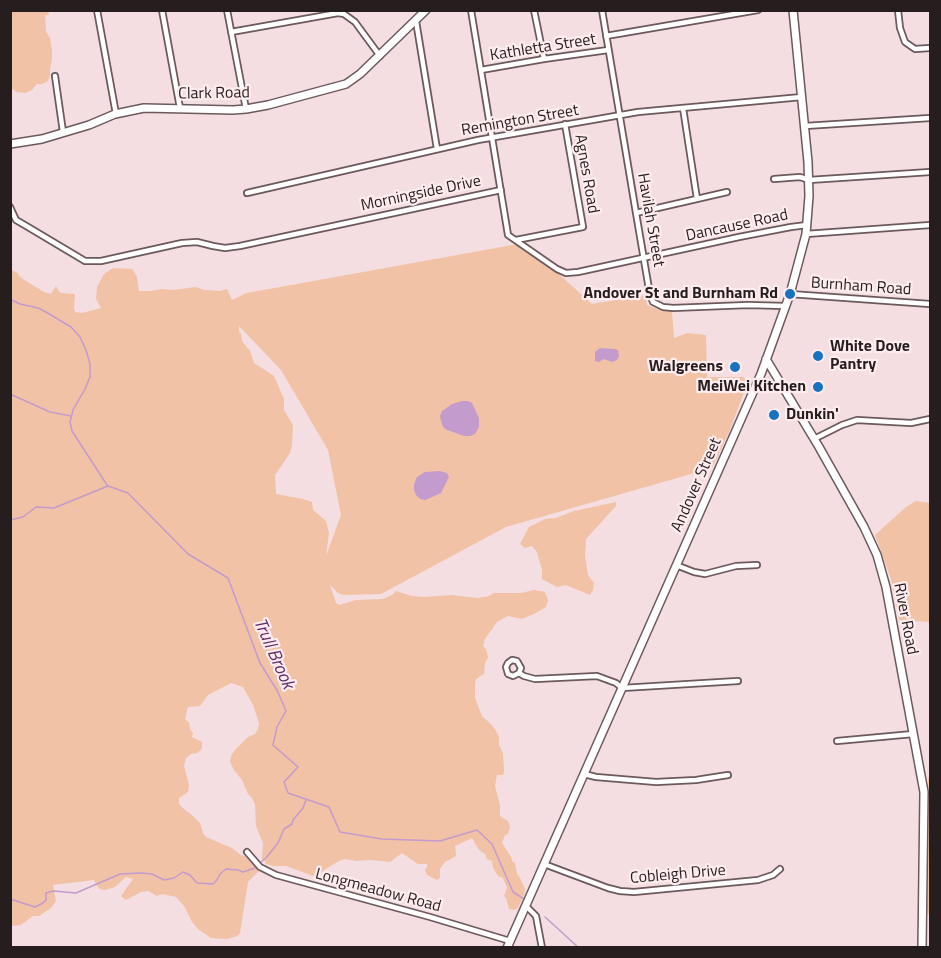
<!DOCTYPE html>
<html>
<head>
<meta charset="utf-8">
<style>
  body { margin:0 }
  #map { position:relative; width:941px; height:958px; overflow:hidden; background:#f4dee1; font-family:"Titillium Web",sans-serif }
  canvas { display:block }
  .frame { position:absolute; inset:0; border:12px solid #251d1e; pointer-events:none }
</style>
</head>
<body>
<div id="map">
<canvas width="941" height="958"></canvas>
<div class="frame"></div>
</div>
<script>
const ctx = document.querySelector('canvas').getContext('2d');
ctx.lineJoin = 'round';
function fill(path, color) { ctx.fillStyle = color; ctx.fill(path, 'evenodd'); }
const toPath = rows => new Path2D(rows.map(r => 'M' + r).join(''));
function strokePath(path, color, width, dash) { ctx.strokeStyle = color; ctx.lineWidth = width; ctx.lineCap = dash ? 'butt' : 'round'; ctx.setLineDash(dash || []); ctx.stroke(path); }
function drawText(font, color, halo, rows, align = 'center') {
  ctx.font = font + ' "Titillium Web",sans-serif'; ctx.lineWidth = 4.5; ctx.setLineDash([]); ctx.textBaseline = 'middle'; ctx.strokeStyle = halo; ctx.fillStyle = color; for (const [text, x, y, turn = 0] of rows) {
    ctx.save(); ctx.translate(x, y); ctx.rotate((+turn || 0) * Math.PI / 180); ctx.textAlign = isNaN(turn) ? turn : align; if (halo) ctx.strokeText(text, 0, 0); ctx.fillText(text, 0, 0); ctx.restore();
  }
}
const green = toPath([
  [11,10,48,11,49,15,45,15,46,32,50,38,52,50,52,59,50,69,50,75,48,81,42,84,37,84,32,90,25,93,17,92,11,88],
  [518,244,561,276,592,304,645,295,647,305,662,311,672,311,674,338,687,333,706,335,707,377,743,377,748,382,729,432,712,468,506,527,381,594,344,595,338,593,330,585,336,603,339,605,356,600,383,599,392,595,396,591,412,596,424,597,452,595,478,598,489,596,494,593,521,593,534,590,545,592,548,600,546,607,534,614,522,619,508,616,497,622,485,639,483,646,486,649,488,657,485,663,484,674,476,679,475,684,475,698,482,716,491,724,496,731,499,737,499,745,503,753,504,771,503,775,497,775,495,786,500,805,500,816,508,821,510,827,508,834,505,835,502,843,511,857,512,861,515,863,517,874,520,878,525,889,524,895,518,908,514,910,509,909,506,898,504,896,507,888,503,878,498,876,493,868,492,861,487,859,485,854,479,850,472,838,455,846,456,856,445,862,440,869,440,878,437,880,427,875,425,870,427,867,427,864,418,864,402,853,390,862,371,860,356,861,345,859,339,861,324,870,319,875,313,876,286,866,273,866,266,864,265,861,262,860,263,843,256,826,255,804,252,798,248,794,242,780,234,770,230,762,231,756,235,750,248,737,255,734,258,729,259,723,253,705,243,687,231,683,208,695,200,706,188,707,185,719,189,723,190,729,193,733,192,737,202,742,202,749,197,753,191,754,186,758,184,766,189,785,188,792,179,798,179,804,185,810,192,815,200,823,203,833,206,837,232,848,242,856,245,856,259,871,248,882,240,933,237,936,227,939,211,938,198,929,192,922,184,906,176,897,162,894,157,896,148,891,141,892,126,900,121,896,133,879,126,877,115,887,105,890,100,889,97,886,94,880,53,885,56,901,51,908,39,916,33,916,21,925,11,926,11,270,18,273,19,276,26,281,44,292,51,294,56,286,58,290,61,293,75,294,74,308,75,312,82,313,101,308,96,299,97,287,104,274,113,268,132,269,137,277,139,291,151,291,161,289,174,290,195,287,205,290,220,291,227,289,232,300,247,293],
  [239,326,281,370,328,450,341,515,326,556,329,533,326,521,313,510,312,502,303,499,276,494,275,475,290,453,292,445,293,425,284,410,284,399,274,376,254,363,250,351,242,341,241,334,239,331],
  [916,501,930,503,930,622,899,620,891,579,875,535,906,507],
  [616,502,616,506,586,539,585,556,588,575,594,583,593,590,590,595,566,585,557,587,542,579,542,570,537,552,532,546,525,548,520,544,529,527,545,519,556,518,574,511],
  [930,777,930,914,927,914,928,778]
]);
const water = toPath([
  [600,348,615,349,618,350,619,356,617,360,612,362,604,359,599,362,595,361,595,352],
  [462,401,468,401,472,403,479,418,479,427,475,434,470,436,464,436,447,430,443,427,441,421,440,416,442,411,452,404],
  [440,471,447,473,449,477,441,493,430,498,425,500,420,499,416,495,414,490,414,484,417,477,425,472]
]);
const stream = toPath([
  [10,299,20,304,38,308,46,312,71,327,80,337,86,350,90,364,90,377,85,389,73,410,70,422,72,431,107,485],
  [10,394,50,412,71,416],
  [10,520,23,517,36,507,54,508,108,486,128,493,188,554,228,578,260,663,277,690,286,711,277,727,273,745,298,767,284,782,288,793,329,807,340,832,382,839,440,841,477,830,492,844,513,892,524,899],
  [261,862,266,858,278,843,284,829,292,824,293,820,303,808,306,800],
  [10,899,35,907,43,903,46,900,46,893,49,892,54,891,76,893,120,874,141,873,152,874,164,880,174,878,183,872,190,875,197,883,213,884,217,880,220,874,226,869,238,870,243,872,255,868],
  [545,917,579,948],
  [740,948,742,948]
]);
const street = toPath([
  [97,10,116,114],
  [162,10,180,108],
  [227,10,246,109],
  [471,10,508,235,557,269,566,273,578,272,739,237,791,227,807,225],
  [534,10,544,59],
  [602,10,636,213,650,295,653,302,663,307,673,308,748,305,785,306],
  [898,10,900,28,905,42,915,49,930,48],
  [416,21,437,149],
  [231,32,338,13,344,14,355,22,380,56],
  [606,36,758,10],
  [481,70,544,59,608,50],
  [55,76,63,132],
  [683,108,697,199],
  [805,126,930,118],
  [774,179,800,177,809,180,930,172],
  [247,193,478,140,638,112,802,97],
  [10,207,16,220,28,227,85,261,101,261,182,243,197,242,213,246,225,248,240,246,501,190],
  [636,213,727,192],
  [806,234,930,225],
  [516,240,583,227,565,124],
  [790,294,930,304],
  [814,439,842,425,857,420,911,423,930,419],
  [676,565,694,572,705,574,736,566,757,565],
  [519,673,513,676,508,674,506,667,508,663,512,660,517,661,521,668,519,673,524,676,535,679,597,676,616,683,622,688,738,681],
  [837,741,913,734],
  [584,774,596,777,656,782,696,780,728,775],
  [247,852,260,867,276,875,430,917,510,941],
  [544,864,608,888,620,891,634,892,758,880,773,875,780,869],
  [526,906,536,916,542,948]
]);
const secondary = toPath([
  [10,144,42,139,89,125,115,114,144,108,233,110,246,109,268,105,346,84,360,74,426,10],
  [766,359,819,447,864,527,877,555,886,587,924,792,922,948],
  [507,948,761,374,790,294,806,234,809,196,808,162,793,10]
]);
const markers = [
  [790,294,6,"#1872bf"],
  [818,356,6,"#1872bf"],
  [735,367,6,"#1872bf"],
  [818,387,6,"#1872bf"],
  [774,415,6,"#1872bf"]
];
const streetNames = [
  ["Kathletta Street",543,48,-9],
  ["Clark Road",214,94,-1],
  ["Remington Street",520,121,-10],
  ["Agnes Road",586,174,80],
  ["Morningside Drive",421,194,-12],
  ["Havilah Street",650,220,80],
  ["Dancause Road",737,226,-12],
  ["Burnham Road",861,287,4],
  ["Andover Street",697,485,-66],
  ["River Road",905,619,79],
  ["Cobleigh Drive",678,875,-5],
  ["Longmeadow Road",378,891,15]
];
const poiNames = [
  ["Andover St and Burnham Rd",778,294],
  ["White Dove",830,347,"left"],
  ["Pantry",830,365,"left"],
  ["Walgreens",723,367],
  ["MeiWei Kitchen",806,387],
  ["Dunkin'",786,415,"left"]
];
const waterNames = [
  ["Trull Brook",273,654,66]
];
fill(green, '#f1c2a5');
fill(water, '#c49bcd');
strokePath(stream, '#c49bcd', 1.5);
strokePath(street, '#6c595c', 8);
strokePath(secondary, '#6c595c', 10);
strokePath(street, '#fff', 4.5);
strokePath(secondary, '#fff', 7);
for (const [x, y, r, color] of markers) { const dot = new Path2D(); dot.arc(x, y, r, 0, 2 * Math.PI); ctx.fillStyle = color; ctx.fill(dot); strokePath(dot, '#ffecef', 2); }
drawText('16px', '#251d1e', '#ffecef', streetNames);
drawText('bold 16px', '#251d1e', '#ffecef', poiNames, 'right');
drawText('italic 18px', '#5f2d6b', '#ffecef', waterNames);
</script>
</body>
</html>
